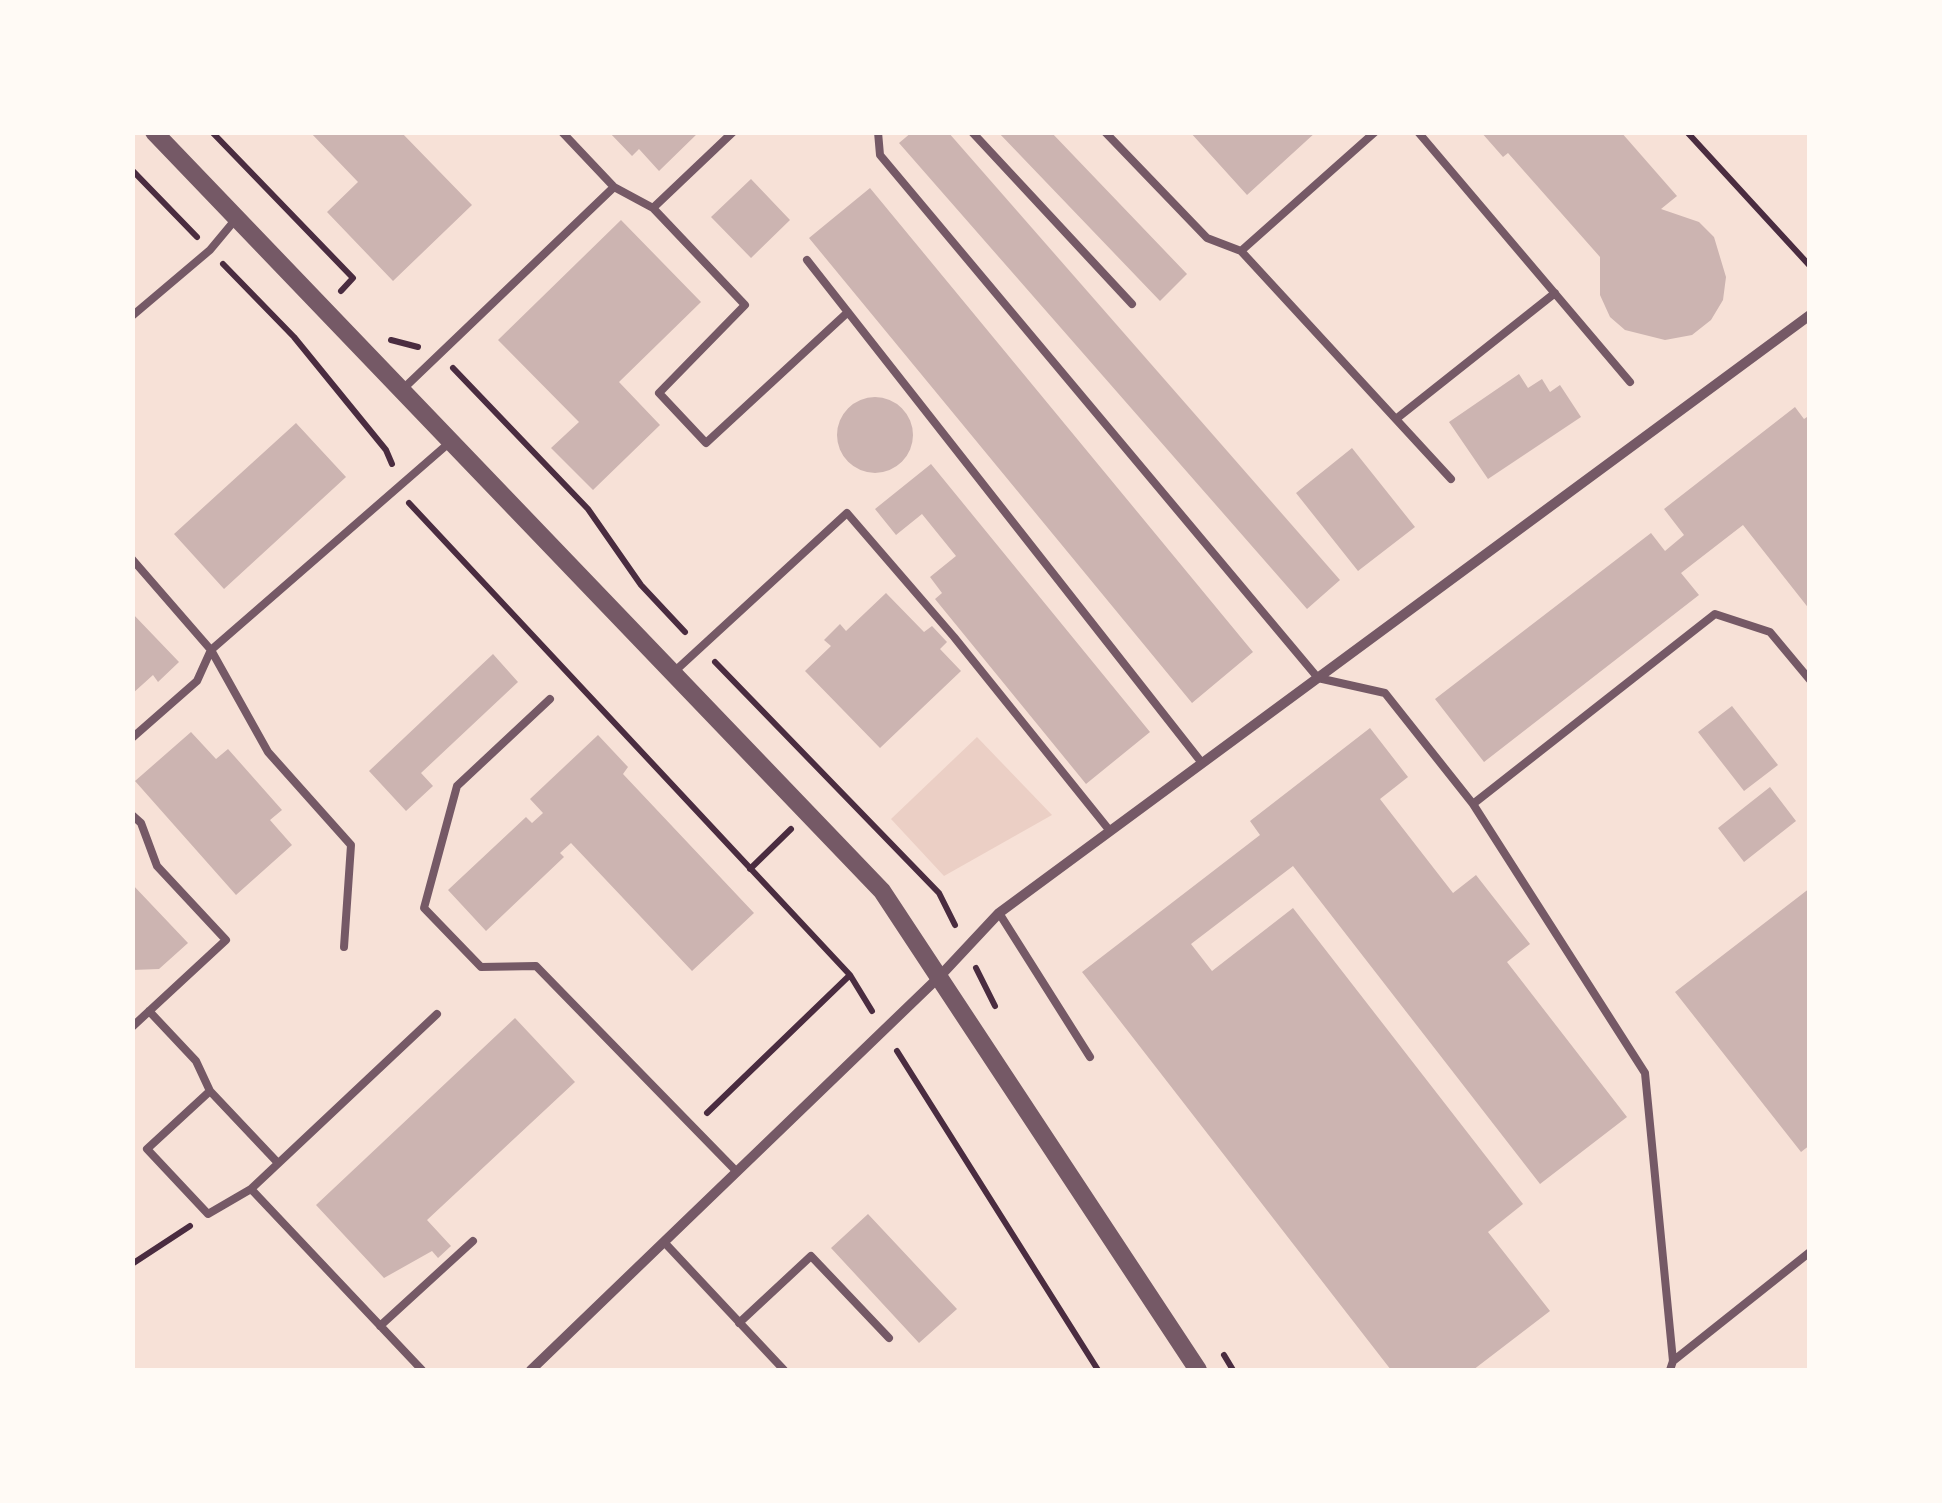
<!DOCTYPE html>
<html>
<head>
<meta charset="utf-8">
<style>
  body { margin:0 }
  #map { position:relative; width:1942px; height:1503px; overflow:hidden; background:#f7e1d7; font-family:Barlow,sans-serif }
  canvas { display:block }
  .frame { position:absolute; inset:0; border:135px solid #fffaf5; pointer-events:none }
</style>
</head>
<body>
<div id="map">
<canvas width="1942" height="1503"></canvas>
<div class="frame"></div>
</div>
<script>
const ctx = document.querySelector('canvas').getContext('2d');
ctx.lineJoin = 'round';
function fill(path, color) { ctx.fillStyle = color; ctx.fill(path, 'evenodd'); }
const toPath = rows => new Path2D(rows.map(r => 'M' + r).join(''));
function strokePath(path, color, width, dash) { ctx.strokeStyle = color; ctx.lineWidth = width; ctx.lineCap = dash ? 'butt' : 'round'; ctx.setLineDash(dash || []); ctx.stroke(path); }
const green = toPath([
  [977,737,1052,815,944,876,891,819]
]);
const building = toPath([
  [310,132,401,132,472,205,393,281,327,212,358,182],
  [609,132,699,132,659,171,639,149,632,156],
  [912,132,948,132,1340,580,1307,609,899,143],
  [998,132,1051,132,1187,274,1160,301],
  [1190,132,1316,132,1247,195],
  [1481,132,1621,132,1677,196,1661,209,1699,222,1714,237,1726,277,1723,300,1711,320,1692,335,1665,340,1625,330,1610,317,1600,295,1600,257,1508,153,1503,157],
  [751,179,790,220,751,258,711,217],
  [870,188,1253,652,1192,703,809,238],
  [621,220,701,302,619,382,660,425,593,490,551,448,579,422,498,340],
  [1519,374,1528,388,1542,379,1550,392,1560,385,1581,417,1488,479,1449,422],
  '837 435a38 38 0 1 1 76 0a38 38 0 1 1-76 0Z',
  [1795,407,1804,419,1810,415,1810,610,1743,525,1681,573,1699,595,1484,762,1435,699,1651,533,1665,551,1684,535,1664,509],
  [296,423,346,477,224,589,174,534],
  [1352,448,1415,527,1358,571,1296,493],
  [931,464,1150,732,1086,784,935,599,942,593,930,577,956,556,922,514,896,535,875,509],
  [886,593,924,632,932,626,947,642,940,649,961,671,880,748,805,671,831,646,824,640,840,624,846,631],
  [132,613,179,662,158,682,153,675,132,694],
  [493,654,518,682,421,773,433,786,406,811,369,771],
  [1732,706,1778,765,1744,791,1698,732],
  [1370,728,1408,777,1380,799,1453,893,1476,875,1530,944,1507,962,1627,1117,1540,1184,1293,866,1191,944,1212,971,1293,908,1523,1204,1488,1232,1550,1311,1473,1370,1391,1370,1082,972,1260,835,1250,821],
  [191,732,216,759,228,749,282,810,270,820,292,845,236,895,135,781],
  [598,735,628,767,623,774,754,913,692,971,571,843,560,853,564,857,486,931,448,890,526,817,532,823,543,813,530,799],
  [1770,787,1796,821,1744,862,1718,828],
  [132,884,188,943,159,969,132,970],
  [1810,888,1810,1145,1801,1152,1675,992],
  [515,1018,575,1082,427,1220,451,1246,438,1258,432,1251,384,1278,316,1205],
  [868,1214,957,1309,919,1343,831,1248]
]);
const path = toPath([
  [212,132,353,278,341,291],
  [1687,132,1810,266],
  [132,170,197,237],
  [223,264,294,337,386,450,392,464],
  [391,340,418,347],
  [453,368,588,509,641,585,685,632],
  [409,503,850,975,872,1011],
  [715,662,939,893,955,925],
  [750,869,791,829],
  [976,968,995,1006],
  [897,1051,1098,1370],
  [707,1113,850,975],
  [132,1264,190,1226],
  [1224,1355,1233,1370]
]);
const service = toPath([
  [878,132,880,155,1318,678,1385,693,1473,804,1645,1073,1673,1361,1670,1370],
  [972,132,1132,304],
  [1105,132,1207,238,1241,251,1375,132],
  [1418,132,1630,382],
  [614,187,653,208,745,305,659,393,706,443,848,312],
  [653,208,733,132],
  [1241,251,1451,479],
  [807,260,1202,763],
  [132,316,210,250,235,220],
  [404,388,614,187,562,132],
  [1396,419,1555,293],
  [132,559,211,650,268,752,351,845,344,947],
  [675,671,847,513,954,637,1110,831],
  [550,699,457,786,424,908,481,967,536,966,737,1172],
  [132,738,197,681,211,650,449,443],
  [1473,804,1715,614,1770,632,1810,680],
  [132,815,141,823,157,866,226,940,132,1027],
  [999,913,1090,1057],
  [149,1011,196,1061,210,1091,278,1163],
  [210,1091,147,1149,208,1214,251,1189,437,1014],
  [251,1189,422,1370],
  [664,1242,784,1370],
  [739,1323,811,1256,889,1338],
  [380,1326,473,1241],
  [1673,1361,1810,1252]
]);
const minor = toPath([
  [531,1370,941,975,999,913,1810,315]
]);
const tertiary = toPath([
  [154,132,882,891,1198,1370]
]);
fill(green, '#ebcfc5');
fill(building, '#ccb4b1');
strokePath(path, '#4a2c40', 6);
strokePath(service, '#755966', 8);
strokePath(minor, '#755966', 10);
strokePath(tertiary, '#755966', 18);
</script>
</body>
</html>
